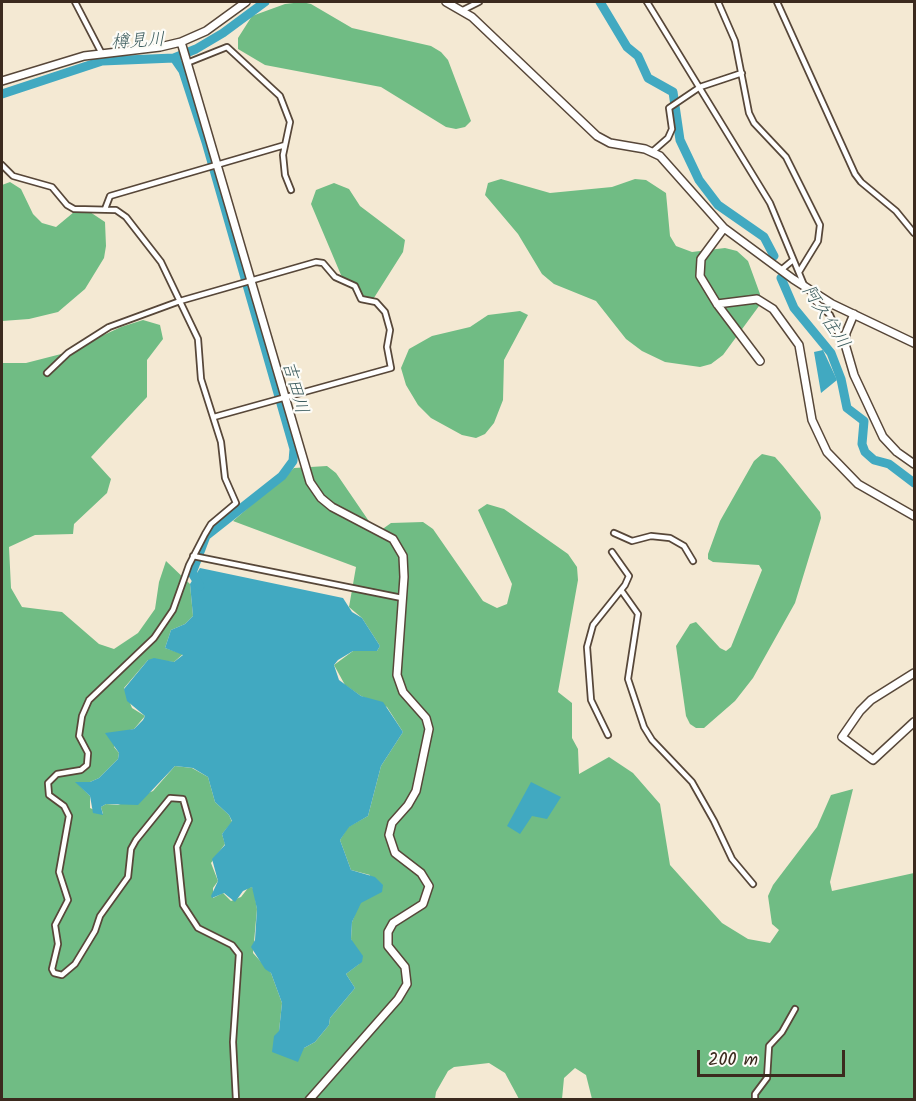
<!DOCTYPE html>
<html>
<head>
<meta charset="utf-8">
<style>
  body { margin:0 }
  #map { position:relative; width:916px; height:1101px; overflow:hidden; background:#f4e9d3; font-family:Kalam,sans-serif }
  canvas { display:block }
  .frame { position:absolute; inset:0; border:3px solid #3b2a1e; pointer-events:none }
  .scale { position:absolute; left:697px; top:1050px; width:148px; height:27px; box-sizing:border-box; border:3px solid #3b2a1e; border-top:0; padding-left:8px; font-size:18px; line-height:21px; white-space:nowrap; color:#3b2a1e; -webkit-text-stroke:4px #fdfcf7; paint-order:stroke }
</style>
</head>
<body>
<div id="map">
<canvas width="916" height="1101"></canvas>
<div class="frame"></div>
<div class="scale">200 m</div>
</div>
<script>
const ctx = document.querySelector('canvas').getContext('2d');
ctx.lineJoin = 'round';
function fill(path, color) { ctx.fillStyle = color; ctx.fill(path, 'evenodd'); }
const toPath = rows => new Path2D(rows.map(r => 'M' + r).join(''));
function strokePath(path, color, width, dash) { ctx.strokeStyle = color; ctx.lineWidth = width; ctx.lineCap = dash ? 'butt' : 'round'; ctx.setLineDash(dash || []); ctx.stroke(path); }
function drawText(font, color, halo, rows, align = 'center') {
  ctx.font = font + ' Kalam,"Klee One",sans-serif'; ctx.lineWidth = 4.5; ctx.setLineDash([]); ctx.textBaseline = 'middle'; ctx.strokeStyle = halo; ctx.fillStyle = color; for (const [text, x, y, turn = 0] of rows) {
    ctx.save(); ctx.translate(x, y); ctx.rotate((+turn || 0) * Math.PI / 180); ctx.textAlign = isNaN(turn) ? turn : align; if (halo) ctx.strokeText(text, 0, 0); ctx.fillText(text, 0, 0); ctx.restore();
  }
}
const forest = toPath([
  [302,2,311,4,352,28,431,46,441,52,448,60,471,121,465,127,456,129,446,127,381,87,265,65,238,49,238,38,252,16,285,4],
  [501,179,550,193,612,187,635,179,646,180,666,193,670,236,676,246,692,252,725,248,737,251,748,261,760,294,759,306,723,355,711,364,700,367,665,362,642,351,626,339,596,301,554,284,542,274,518,234,485,195,488,183],
  [10,182,21,189,33,214,42,223,56,227,74,212,84,208,105,222,106,246,104,258,85,289,58,312,29,319,2,321,2,185],
  [334,183,349,189,360,206,405,240,403,252,372,301,357,296,341,275,311,204,316,190],
  [520,311,528,315,504,360,503,400,494,423,485,434,476,438,462,435,431,418,418,405,406,385,401,368,409,349,432,336,470,327,488,315],
  [143,320,160,325,163,339,147,360,147,397,91,457,111,479,107,493,74,524,73,534,35,535,9,547,11,588,22,607,62,612,99,644,114,649,138,633,155,609,159,582,166,561,190,584,193,616,185,624,171,630,165,648,183,654,174,662,148,660,124,688,132,708,145,716,134,729,126,731,114,747,119,753,118,759,99,778,90,782,76,782,90,796,90,808,103,814,101,807,106,804,118,805,153,791,175,766,192,768,208,777,215,802,229,815,232,822,222,834,225,844,211,863,218,881,213,888,213,898,223,893,231,901,241,897,248,888,252,887,254,891,257,909,253,953,271,973,282,1003,279,1031,304,1048,315,1042,329,1025,330,1018,355,988,346,974,359,964,351,939,352,922,370,875,351,870,340,840,348,827,368,816,381,766,403,732,387,707,361,696,345,685,334,665,353,651,377,651,380,646,362,618,349,607,356,567,233,521,294,468,327,466,336,473,377,533,391,523,423,522,433,529,483,601,497,608,507,604,512,584,478,510,487,504,504,509,568,554,577,567,578,580,558,692,572,703,572,738,578,749,579,774,609,757,633,773,660,804,670,865,722,923,748,939,770,943,779,930,772,924,768,896,773,885,817,827,831,795,853,789,830,882,832,891,914,873,914,1099,592,1099,586,1075,575,1068,564,1078,562,1099,519,1099,505,1073,489,1063,454,1067,448,1071,436,1092,435,1099,2,1099,2,363,26,363,65,353,121,327],
  [762,454,775,457,783,466,820,512,821,518,795,603,753,678,735,701,704,728,696,728,690,724,686,716,676,646,690,624,696,622,720,648,726,651,731,647,762,570,759,565,713,562,708,559,708,554,720,521,754,461]
]);
const water = toPath([
  [823,350,837,380,821,393,814,352],
  [200,568,343,598,352,612,362,618,380,646,377,651,353,651,338,660,334,665,339,680,361,696,383,702,403,732,381,766,368,816,349,827,340,840,351,870,375,877,383,885,382,892,361,903,352,922,351,939,363,956,362,962,346,974,355,988,330,1018,329,1025,315,1042,304,1048,298,1062,272,1052,274,1036,279,1031,282,1003,271,973,265,969,251,947,255,940,257,909,252,887,243,891,235,902,224,893,212,898,211,896,218,881,212,859,225,845,222,834,232,821,229,815,215,802,208,777,193,768,175,766,138,805,106,804,101,807,103,815,93,813,90,796,75,782,90,782,99,778,118,759,119,753,105,733,134,729,143,720,145,716,127,701,124,689,148,660,154,658,174,662,183,655,165,648,171,630,185,624,193,616,190,584],
  [531,782,561,797,547,819,532,816,520,834,507,826]
]);
const river = toPath([
  [600,2,627,47,638,56,648,78,673,92,680,140,699,180,718,205,764,237,774,256],
  [174,58,183,71,206,142,294,449,293,461,282,476,206,536,192,573,200,586],
  [2,94,102,61,174,58,196,49,223,33,265,2],
  [781,278,794,308,831,353,841,379,847,408,864,421,862,444,865,452,874,460,889,464,914,483]
]);
const street = toPath([
  [75,2,101,52],
  [647,2,770,203,804,285],
  [718,2,735,41,749,113,754,123,786,157,820,225,818,241,799,272],
  [777,2,855,174,861,182,896,211,914,233],
  [463,10,479,2],
  [187,63,227,47,280,96,290,122,283,155,285,175,291,190],
  [652,152,668,138,672,129,669,108,700,87,742,73],
  [2,165,13,176,52,187,67,205,74,209,116,210,126,217,161,262,198,339,201,379,221,442,225,478,236,503,211,524,205,534,189,565,173,610,154,638,89,700,82,716,79,736,88,753,87,765,81,770,57,774,48,783,49,795,64,806,69,816,59,872,68,900,55,925,58,944,52,969,54,973,62,975,75,964,95,931,100,916,128,877,131,849,136,840,170,798,183,799,189,820,177,847,183,905,198,928,232,945,239,954,233,1042,236,1100],
  [105,209,110,196,285,145],
  [781,270,793,260],
  [816,295,816,302,830,315,839,335],
  [47,373,68,353,109,327,180,301,316,262,323,263,335,277,355,286,361,299,376,302,385,312,390,330,387,347,391,368,214,417],
  [614,533,632,541,651,536,670,538,684,546,693,561],
  [193,556,402,598],
  [621,590,638,614,628,679,644,727,652,740,692,782,714,821,732,859,753,884],
  [608,735,591,700,587,647,593,625,625,585,629,576,612,552],
  [755,1100,755,1094,767,1078,769,1046,782,1032,795,1009]
]);
const secondary = toPath([
  [446,2,472,17,597,136,610,143,645,149,660,156,724,228,793,279,832,304,914,343],
  [181,42,310,482,321,498,332,507,393,539,403,556,404,577,397,675,403,692,426,718,429,729,416,791,408,805,392,823,389,835,395,853,421,873,429,886,423,904,393,923,388,932,388,946,405,967,407,984,398,999,309,1100],
  [2,81,84,56,160,47,181,42,206,31,246,2],
  [724,228,701,259,700,276,717,304,760,361],
  [717,304,757,299,773,309,799,345,812,420,827,452,858,484,914,516],
  [854,314,846,333,845,344,854,375,883,437,897,452,914,464],
  [914,673,871,700,860,711,842,737,873,760,914,722]
]);
const waterNames = [
  ["樽見川",138,43,-3],
  ["阿久住川",824,318,57],
  ["吉田川",293,388,74]
];
fill(forest, '#70bc84');
fill(water, '#41a9c1');
strokePath(river, '#41a9c1', 9);
strokePath(street, '#574739', 8);
strokePath(secondary, '#574739', 10);
strokePath(street, '#fff', 4.5);
strokePath(secondary, '#fff', 7);
drawText('italic 18px', '#3d5d5f', '#fdfcf7', waterNames);
</script>
</body>
</html>
